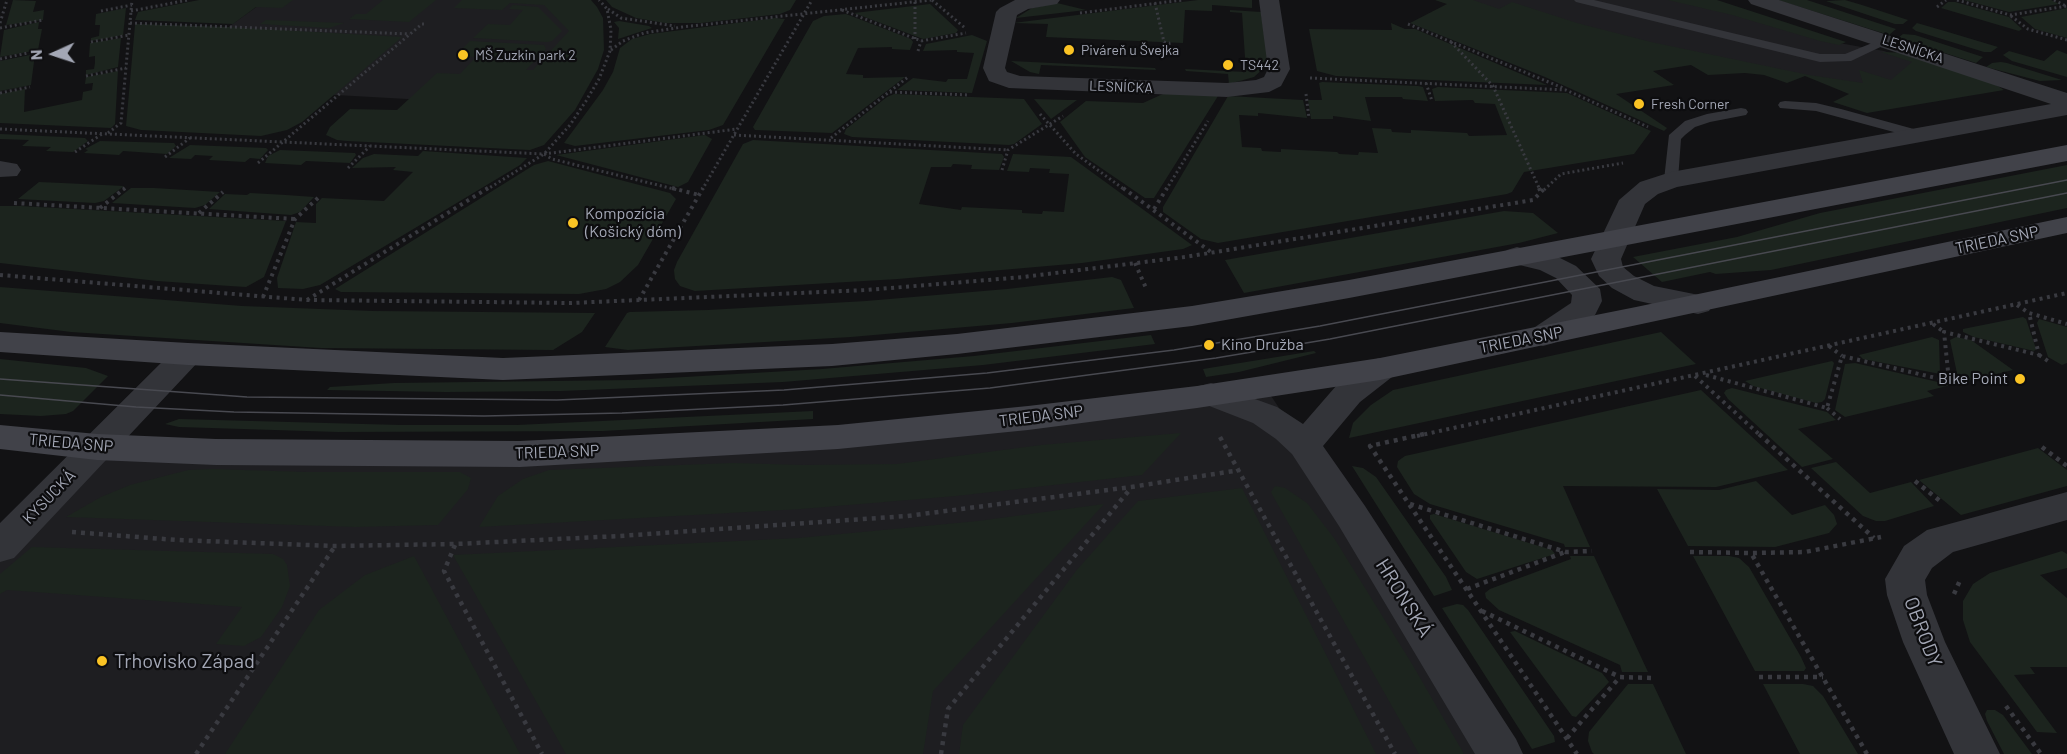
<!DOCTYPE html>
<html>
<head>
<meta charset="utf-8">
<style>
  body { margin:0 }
  #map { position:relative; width:2067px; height:754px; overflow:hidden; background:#121214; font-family:Barlow,sans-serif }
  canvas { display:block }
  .north { position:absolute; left:24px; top:24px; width:60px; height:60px; -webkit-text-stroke:4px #0d0d0f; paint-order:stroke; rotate:267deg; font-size:16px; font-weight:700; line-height:24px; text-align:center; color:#a3a7b5 }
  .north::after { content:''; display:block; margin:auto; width:21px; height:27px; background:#a3a7b5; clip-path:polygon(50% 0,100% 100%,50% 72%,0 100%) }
</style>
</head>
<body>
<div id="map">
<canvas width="2067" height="754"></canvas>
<div class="north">N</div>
</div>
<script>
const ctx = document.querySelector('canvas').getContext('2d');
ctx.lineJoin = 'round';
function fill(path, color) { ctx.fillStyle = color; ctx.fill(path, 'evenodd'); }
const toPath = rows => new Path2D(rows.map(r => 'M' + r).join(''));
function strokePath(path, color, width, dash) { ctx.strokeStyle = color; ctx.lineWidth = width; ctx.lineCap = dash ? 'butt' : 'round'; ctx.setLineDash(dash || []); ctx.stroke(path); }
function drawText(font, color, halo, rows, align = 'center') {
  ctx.font = font + ' Barlow,sans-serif'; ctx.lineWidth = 4.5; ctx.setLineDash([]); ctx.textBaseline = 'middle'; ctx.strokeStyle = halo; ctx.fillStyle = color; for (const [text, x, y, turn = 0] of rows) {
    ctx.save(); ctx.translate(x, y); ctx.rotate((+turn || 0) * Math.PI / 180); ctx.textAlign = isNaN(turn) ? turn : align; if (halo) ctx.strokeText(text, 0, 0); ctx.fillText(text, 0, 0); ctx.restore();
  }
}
const built = toPath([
  [266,0,575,0,592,20,515,105,318,94,223,31],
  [1467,0,1685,0,1839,43,1884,51,1919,63,1893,83,1869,85,1817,78,1500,12],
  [1265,387,1352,516,1500,754,0,754,0,545,97,447,520,454]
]);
const green = toPath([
  [13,0,36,1,33,12,44,10,43,20,6,25],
  [199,0,293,0,282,8,256,7,233,24,135,20,138,12],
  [383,0,436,0,409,22,349,19,356,14,366,14],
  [462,0,591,0,597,7,603,18,604,50,598,69,575,110,544,145,530,150,347,141,337,140,326,135,330,127,350,109,397,110,437,73,460,74,476,57,455,56,470,41,544,45,546,49,526,70,533,70,569,31,544,5,510,3,502,10,454,8],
  [606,0,796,0,790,10,780,14,701,23,665,23,636,18,612,7],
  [1198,0,1252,0,1252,8,1212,5,1212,11,1185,10,1183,43,1046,37,1048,24,1013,23],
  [1435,0,1473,0,1499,9,1512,2,1577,23,1651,42,1809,75,1863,83,1859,70,1891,80,1912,62,1881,52,1912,53,1990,81,2004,90,1867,113,1833,102,1849,94,1805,76,1787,83,1764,75,1745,73,1708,75,1691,65,1653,71,1674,85,1616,94,1667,128,1664,131,1545,77,1410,23,1447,4],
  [1668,0,1717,0,1846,42,1839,45,1820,41,1732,15],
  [1778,0,1807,0,1896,29,1889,35],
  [1845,0,1862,5,1908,20,1903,24,1895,24,1826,1],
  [1964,0,2051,0,2059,4,2009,12],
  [1948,2,1955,2,2009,17,2022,29,2019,31,1941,8],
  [1057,3,1086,10,1016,18,1032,8],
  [930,4,958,30,956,33,923,39,854,13],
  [513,5,538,7,562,31,552,41,547,42,473,38,488,24,510,25,523,10,509,9],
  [126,8,123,35,91,41,91,38,99,36,100,25,95,25,96,14],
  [2067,8,2067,38,2035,29,2021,17],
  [1230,10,1261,12,1268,61,1266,66,1254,77,1229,84,1228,74,1186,71,1185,69,1246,72,1242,13,1230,12],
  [846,14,911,39,913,42,910,50,892,49,892,47,858,48,846,74,863,75,863,78,905,77,832,133,755,130,753,127,813,21,824,16],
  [775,18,785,19,723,125,709,130,575,146,564,143,603,90,613,72,620,48,632,39,650,34],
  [266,20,344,23,329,28,260,24],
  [619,21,649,26,652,28,618,39,619,28,614,22],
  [39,22,38,29,42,29,38,50,0,57,4,30],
  [1391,23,1405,29,1415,29,1547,85,1336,76,1317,71,1309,29,1392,30],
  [1917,23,1948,32,1998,47,1991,52,1984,52,1916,31,1912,28],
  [137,24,229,27,402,37,302,122,287,130,261,136,141,130,126,126,135,25],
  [1903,34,1915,35,1983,57,1976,63,1898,38],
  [972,35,987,41,972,93,897,90,913,78,946,82,948,79,967,79,974,53,957,52,957,50,923,51,926,44],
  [121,38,118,67,86,75,86,70,94,69,95,63,95,56,89,57,90,43],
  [2057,50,2067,54,2067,77,2012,61,2003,55,2009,51,2044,61],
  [35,54,31,85,0,91,0,61],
  [1011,61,1155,68,1156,70,1041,65,1039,74,1030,72],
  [2001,62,2007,63,2062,80,2040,81,1986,67,1992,63],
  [118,71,115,124,111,128,0,123,0,94,25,89,24,112,82,100,83,92,92,90,93,83,85,84,86,77],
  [1322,82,1418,86,1423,87,1428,101,1403,99,1402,97,1365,97,1371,121,1333,116,1333,119,1311,119,1308,100,1322,100,1319,83],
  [1438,87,1567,93,1651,131,1634,154,1524,172,1512,192,1507,194,1218,243,1201,239,1163,212,1163,207,1228,96,1303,100,1307,118,1258,113,1258,116,1239,115,1242,147,1261,148,1262,151,1281,152,1281,149,1337,152,1339,154,1358,155,1359,152,1378,153,1372,128,1391,129,1392,132,1411,133,1411,130,1467,133,1469,136,1507,135,1495,104,1475,103,1473,100,1435,101,1432,89],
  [1165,93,1218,96,1154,198,1145,198,1085,157,1060,122,1086,101,1143,103],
  [894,94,1024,99,1042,124,1014,144,1009,145,852,137,844,134,846,129,887,97],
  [1034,99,1070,100,1077,100,1051,119],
  [0,134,85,138,88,141,73,152,46,151,51,147,22,146,29,140,0,139],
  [705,135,712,139,688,182,678,187,556,155],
  [753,140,1002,154,1004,157,999,170,971,169,972,165,953,164,951,167,931,167,919,204,961,210,962,207,1022,210,1022,213,1042,214,1043,211,1064,212,1069,174,1049,173,1050,169,1030,168,1029,172,1007,171,1013,154,1071,157,1192,245,1183,249,1082,263,898,279,695,291,680,286,675,279,674,270,677,262,743,144],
  [100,141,174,143,176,146,167,154,123,151,119,155,84,153,88,150,85,149],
  [190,145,266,148,268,150,260,159,250,158,245,162,209,160,213,156,195,155,191,159,169,158],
  [280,150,355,153,356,155,350,163,306,161,301,165,265,163,268,156],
  [423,151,527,158,520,165,320,285,303,289,278,288,277,278,296,222,316,223,316,204,322,198,384,201,413,172,393,170,396,167,352,168,363,158,374,154,418,156],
  [548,161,670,193,676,199,638,265,620,282,606,289,579,294,341,292,335,289,534,165],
  [2067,165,2067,208,1771,270,1716,274,1710,272,1662,282,1633,257,1737,237,1820,213],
  [39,182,62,183,124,186,104,201,95,203,18,199],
  [131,188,154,188,220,192,205,205,195,208,112,203],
  [250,193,286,195,314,197,300,212,291,215,209,209,225,194,247,195],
  [0,206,21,206,286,221,264,277,246,287,230,286,157,281,0,263],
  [1504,211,1533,213,1558,233,1519,243,1244,293,1225,260],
  [1112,277,1121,280,1134,308,1012,323,851,337,628,350,605,347,627,313,630,312,708,310,866,301,1007,289],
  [0,287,242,306,373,311,595,313,582,332,553,350,321,348,71,332,0,323],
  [2023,317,2026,319,2036,349,2034,351,1974,337,1963,332,1963,329],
  [2039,319,2067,327,2067,363,2062,365,2048,357,2037,323],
  [1661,332,1696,364,1349,438,1353,423,1371,405,1393,390],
  [1151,335,1155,344,983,365,783,382,561,391,446,392,327,390,330,387,394,383,633,380,822,369,974,356],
  [1932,337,1939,340,1940,374,1863,359,1859,355],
  [1956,337,1971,340,2013,370,1959,383,1950,340],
  [1314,351,1316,353,1239,372,1206,377,1203,369],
  [0,359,86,368,108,376,73,411,66,414,41,416,0,414],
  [1832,361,1834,363,1825,399,1822,402,1816,403,1753,386,1745,381],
  [1855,363,1951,385,1927,391,1934,396,1845,417,1835,410,1845,364],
  [1732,388,1827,412,1836,420,1798,429,1833,459,1802,467,1728,399,1724,393,1726,390],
  [1701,390,1788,470,1716,487,1563,486,1590,547,1565,547,1564,544,1430,504,1414,494,1397,467,1398,461,1405,456],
  [813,411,813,419,603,431,338,432,179,427,165,424,179,419,401,425,517,425],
  [1181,433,1142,475,956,496,801,509,479,527,498,496,523,479,549,470,733,463,804,465,897,464,1041,445],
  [2038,448,2067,470,2067,486,1961,515,1919,480],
  [1836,462,1870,493,1911,482,1934,506,1885,521,1876,521,1863,516,1811,468],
  [1352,466,1363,468,1376,477,1446,577,1452,590,1434,596],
  [212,469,306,472,460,472,471,478,468,489,438,525,355,527,66,517,101,497,130,485,188,470],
  [1756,481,1792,515,1825,505,1834,515,1837,524,1829,533,1775,547,1688,546,1657,489,1719,490],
  [1275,486,1285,488,1307,503,1334,538,1412,664,1464,754,1419,754,1273,496,1271,492],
  [1242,488,1376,754,959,754,963,725,1076,571,1138,501],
  [1104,504,933,691,923,754,566,754,453,555,799,538,978,521],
  [1434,514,1552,550,1555,554,1477,579,1466,572,1430,519,1430,515],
  [32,547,273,554,283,559,287,565,290,586,282,607,261,637,244,646,216,644,242,607,7,590,0,594,0,574],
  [2062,551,2067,554,2067,568,2040,575,2067,598,2067,667,2030,667,2035,674,2014,675,2057,733,2037,732,1970,642,1963,620,1963,601,1973,584,1990,573],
  [414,556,520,754,225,754,319,610,365,575],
  [1570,556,1594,556,1648,672,1622,672,1620,665,1499,610,1486,598,1485,593,1490,589,1571,559],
  [1693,556,1729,556,1739,558,1749,567,1801,657,1806,668,1804,671,1755,671],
  [1457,604,1463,605,1468,610,1554,736,1555,742,1532,749,1442,608],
  [1515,631,1602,673,1609,682,1576,717,1572,716,1510,632],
  [1628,684,1653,684,1686,754,1594,754,1592,752,1588,741,1589,732],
  [1763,684,1803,684,1813,686,1823,696,1858,754,1800,754],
  [1987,710,1995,710,2003,715,2032,754,2004,754,1987,721,1985,714]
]);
const pathFar2 = toPath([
  [932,0,965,28],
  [1957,0,2010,15,2067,6],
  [2054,0,2066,6],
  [915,2,915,39],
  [1155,3,1164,42,1169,43,1169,58],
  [1937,7,1946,0],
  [608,9,621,18,675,26],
  [842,10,921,41,966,33],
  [101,11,132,5],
  [131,11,188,0],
  [1080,13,1183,0],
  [2011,16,2028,29,2067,40],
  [0,23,7,0],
  [130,23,410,34],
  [1408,24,1563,88],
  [0,28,43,20],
  [91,42,129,35],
  [1451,42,1493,86,1540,190],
  [611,50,623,41,644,33,682,27,931,0],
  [918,51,921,41],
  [0,59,37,51],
  [86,76,126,68],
  [1310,78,1566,90,1648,127],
  [1426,83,1432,101],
  [890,92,970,95],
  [0,93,30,87],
  [1306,94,1309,118],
  [1040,114,1076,154,1125,190],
  [0,129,544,154,552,159,678,190],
  [108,133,121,123,132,0],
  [734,135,1008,150],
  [831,138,908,77],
  [75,152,102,134],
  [544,154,737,129],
  [165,157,190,138],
  [258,163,422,24,427,24],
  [348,168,370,146],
  [1002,170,1008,150,1063,116],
  [123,190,127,187],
  [486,190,544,154,570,125,586,101,599,79,610,51,611,30,607,9,599,0],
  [702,190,812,0],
  [1166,190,1208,121],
  [1544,190,1561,174,1623,163]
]);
const pathFar1 = toPath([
  [672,188,699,195],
  [1123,188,1211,252],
  [1539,188,1541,193],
  [14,203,295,219],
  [100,208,125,188],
  [1154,209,1167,188],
  [199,213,223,192],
  [1135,263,1146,288],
  [0,275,307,300,571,303,867,290,1023,277,1185,257,1533,200,1545,188],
  [263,297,295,219,319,197],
  [307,300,488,188],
  [639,300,703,188],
  [2017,305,2029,313],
  [1933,324,1944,332],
  [1829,346,1842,356],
  [2039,355,2048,361],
  [1706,375,1827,408,1842,356,1949,381,1944,332,2039,355,2029,313,2067,324],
  [1695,376,1761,436],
  [1949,381,1954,384],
  [1827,408,1840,419],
  [1417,436,2067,293]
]);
const path = toPath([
  [1424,434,1370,446,1577,754],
  [1759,434,1874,538],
  [1220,437,1395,754],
  [2042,447,2067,466],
  [1915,481,1940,501],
  [1410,504,1566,552,1592,551],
  [72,532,177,540,335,546,455,544,620,536,907,516,1131,487,1240,470],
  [455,545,444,571,542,754],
  [1690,552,1751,553],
  [1467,589,1565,552],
  [1954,594,1961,578],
  [1482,611,1620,677,1651,678],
  [1759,677,1823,677],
  [2006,706,2041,754],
  [1567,738,1620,677],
  [196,754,335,546],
  [941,754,948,709,1131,488],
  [1867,754,1751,553,1805,552,1881,537]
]);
const lane = toPath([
  [1574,0,1594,0,1820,54,1845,54,1887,37,1893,41,1851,61,1820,62,1576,2,1574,0],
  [1785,101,1816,103,1841,109,1921,131,1923,134,1916,138,1816,111,1780,108,1778,105,1780,102,1785,101],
  [1741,108,1746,109,1748,112,1746,115,1710,122,1695,127,1685,135,1681,139,1678,180,1671,184,1666,183,1664,180,1669,135,1685,121,1707,114,1741,108]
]);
const street = toPath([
  [1015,0,1060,0,1057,4,1028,9,1017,15,1005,68,1007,72,1020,76,1227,83,1256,80,1264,77,1268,69,1259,0,1279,0,1290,69,1281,86,1269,92,1227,97,1009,88,989,81,983,68,996,12,1000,8,1015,0],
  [1748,0,1779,0,2067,93,2067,115,1677,187,1658,194,1645,204,1621,259,1623,267,1634,276,1654,286,1709,297,1713,304,1709,311,1698,314,1634,300,1612,288,1599,276,1591,259,1619,200,1640,182,1671,172,2051,104,1751,4,1748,0],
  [0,161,17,164,21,170,17,176,0,177,0,161],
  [1517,247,1560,258,1576,266,1600,289,1602,301,1595,315,1554,343,1543,346,1532,343,1527,336,1532,329,1571,303,1572,295,1556,278,1540,270,1507,262,1502,256,1507,250,1517,247],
  [188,343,199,347,204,354,199,361,14,558,0,562,0,523,177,347,188,343],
  [1380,358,1392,361,1396,369,1392,377,1360,402,1323,446,1365,506,1516,739,1523,754,1475,754,1339,526,1292,454,1276,439,1253,423,1199,402,1194,394,1199,386,1211,383,1277,407,1303,424,1336,386,1368,361,1380,358],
  [2067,492,2067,520,1953,552,1932,568,1925,580,1927,595,1945,642,2000,754,1954,754,1903,642,1887,595,1885,579,1904,546,1927,530,2067,492]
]);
const secondary = toPath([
  [2067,145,2067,161,1349,298,1192,326,957,354,832,366,503,380,188,365,0,352,0,332,188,343,503,358,832,344,957,334,1192,306,1349,280,2067,145],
  [2067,217,2067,233,1380,380,1197,408,1028,430,838,449,520,467,216,465,97,460,0,449,0,425,97,434,216,439,520,441,838,425,1028,406,1197,386,1380,358,1636,307,2067,217]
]);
const tram = toPath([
  [0,379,247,397,557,400,784,390,987,373,1174,350,1320,326,2067,180],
  [0,395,136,407,234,412,484,416,622,413,783,405,990,388,1216,358,1330,339,2067,193]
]);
const markers = [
  [1069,50,6,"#fac324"],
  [463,55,6,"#fac324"],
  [1228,65,6,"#fac324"],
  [1639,104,6,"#fac324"],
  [573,223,6,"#fac324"],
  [1209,345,6,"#fac324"],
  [2020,379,6,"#fac324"],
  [102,661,6,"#fac324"]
];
const farStreetnames = [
  ["LESNÍCKA",1913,49,18],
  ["LESNÍCKA",1121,87,2]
];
const farPoinames = [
  ["Piváreň u Švejka",1081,50],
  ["MŠ Zuzkin park 2",475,55],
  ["TS442",1240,65],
  ["Fresh Corner",1651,104]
];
const poiNames = [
  ["Kompozícia",585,214],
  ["(Košický dóm)",585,232],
  ["Kino Družba",1221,345],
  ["Bike Point",2008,379,"right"]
];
const streetNames = [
  ["TRIEDA SNP",1997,240,-12],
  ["TRIEDA SNP",1521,340,-11],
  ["TRIEDA SNP",1041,416,-7],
  ["TRIEDA SNP",71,443,5],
  ["TRIEDA SNP",557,452,-2],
  ["KYSUCKÁ",49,497,-46]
];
const nearStreetnames = [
  ["HRONSKÁ",1404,598,58],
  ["OBRODY",1923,632,69]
];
const nearPoinames = [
  ["Trhovisko Západ",114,661]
];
fill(built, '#1e1e21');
fill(green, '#1c241e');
strokePath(pathFar2, '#393a40', 3, [2, 3]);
strokePath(pathFar1, '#393a40', 4, [3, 4.5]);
strokePath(path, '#393a40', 4.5, [4, 5]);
fill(lane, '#333439');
fill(street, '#333439');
fill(secondary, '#414249');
strokePath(tram, '#484950', 1.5);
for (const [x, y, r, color] of markers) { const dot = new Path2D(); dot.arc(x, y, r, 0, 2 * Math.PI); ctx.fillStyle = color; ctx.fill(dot); strokePath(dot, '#0d0d0f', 2); }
drawText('14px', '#a3a7b5', '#0d0d0f', farStreetnames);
drawText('14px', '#a3a7b5', '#0d0d0f', farPoinames, 'left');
drawText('16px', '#a3a7b5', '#0d0d0f', poiNames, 'left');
drawText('16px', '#a3a7b5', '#0d0d0f', streetNames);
drawText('20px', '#a3a7b5', '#0d0d0f', nearStreetnames);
drawText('20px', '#a3a7b5', '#0d0d0f', nearPoinames, 'left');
</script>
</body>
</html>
